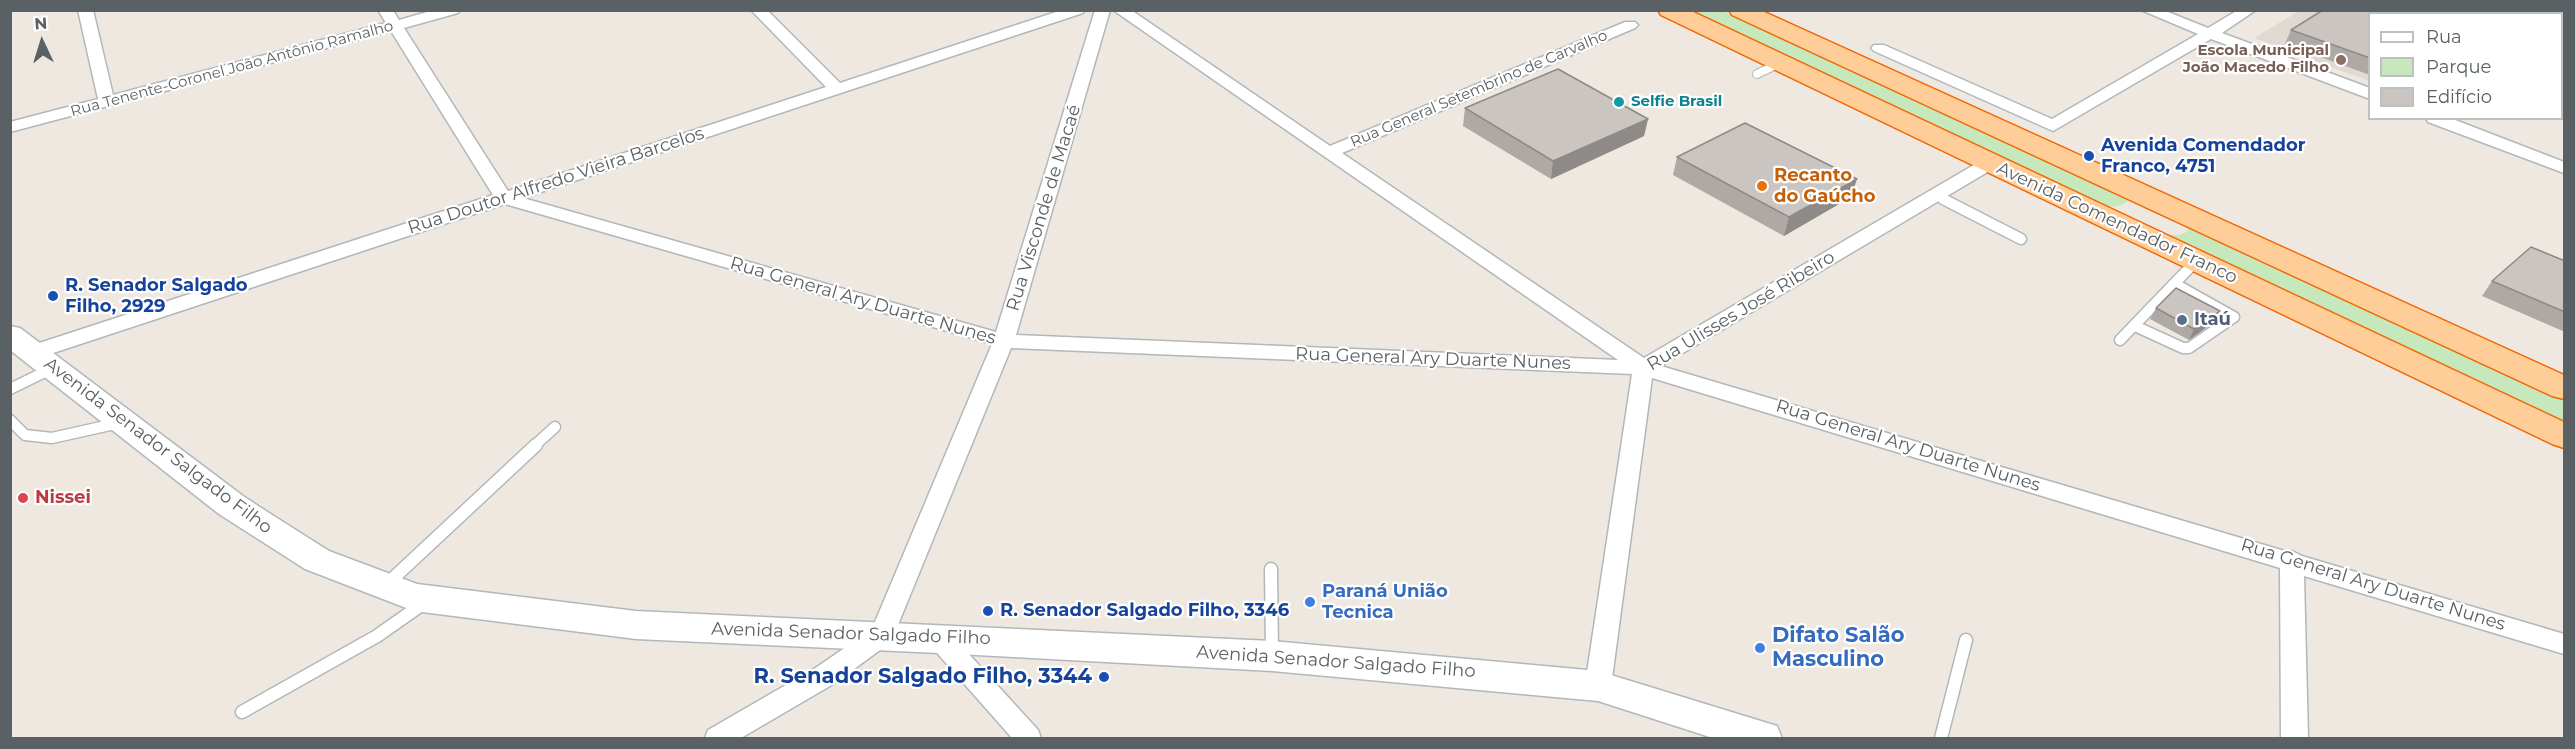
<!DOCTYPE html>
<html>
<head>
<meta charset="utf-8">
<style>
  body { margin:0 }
  #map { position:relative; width:2575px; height:749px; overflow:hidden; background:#eee8e1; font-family:Montserrat,sans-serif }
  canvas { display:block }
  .frame { position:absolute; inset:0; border:12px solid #5a6164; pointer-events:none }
  .legend { position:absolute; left:2368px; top:12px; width:195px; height:108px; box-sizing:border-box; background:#fff; border:2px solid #bdc0c1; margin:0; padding:8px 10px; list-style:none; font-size:18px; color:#5a6164 }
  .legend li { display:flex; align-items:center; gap:12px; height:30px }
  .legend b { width:30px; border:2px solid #bdc0c1 }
  .north { position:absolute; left:12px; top:12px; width:60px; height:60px; -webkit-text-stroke:4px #fff; paint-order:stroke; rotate:356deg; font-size:16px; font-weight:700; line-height:24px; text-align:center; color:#5a6164 }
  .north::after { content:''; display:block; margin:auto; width:21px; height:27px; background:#5a6164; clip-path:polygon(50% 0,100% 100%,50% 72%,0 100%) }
</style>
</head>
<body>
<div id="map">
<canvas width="2575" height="749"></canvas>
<div class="frame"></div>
<ul class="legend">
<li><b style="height:8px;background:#fff"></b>Rua</li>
<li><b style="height:16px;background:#c7e8bc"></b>Parque</li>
<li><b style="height:16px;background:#cbc5c1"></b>Edifício</li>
</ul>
<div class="north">N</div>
</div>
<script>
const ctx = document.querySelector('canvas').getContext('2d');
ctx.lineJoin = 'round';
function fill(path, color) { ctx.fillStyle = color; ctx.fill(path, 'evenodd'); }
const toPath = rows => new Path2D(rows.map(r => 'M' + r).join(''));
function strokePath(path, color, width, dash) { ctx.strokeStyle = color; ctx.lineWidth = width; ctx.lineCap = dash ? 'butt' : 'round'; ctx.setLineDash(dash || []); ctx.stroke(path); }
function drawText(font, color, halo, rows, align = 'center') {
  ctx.font = font + ' Montserrat,sans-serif'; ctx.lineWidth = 4.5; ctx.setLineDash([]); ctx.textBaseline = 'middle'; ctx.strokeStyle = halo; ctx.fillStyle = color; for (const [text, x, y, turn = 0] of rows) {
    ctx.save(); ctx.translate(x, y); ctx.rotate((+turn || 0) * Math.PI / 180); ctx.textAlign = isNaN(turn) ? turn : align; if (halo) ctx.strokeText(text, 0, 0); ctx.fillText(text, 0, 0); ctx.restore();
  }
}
const education = toPath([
  [2299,11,2352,11,2369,17,2369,81,2254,38]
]);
const green = toPath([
  [1683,11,1723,11,2128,198,2126,203,2118,206,2106,207],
  [2352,11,2564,11,2564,84,2562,83,2562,14,2370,14],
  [2189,225,2564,399,2564,427,2166,235,2179,235,2187,232]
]);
const stream = toPath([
  [2550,11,2552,14],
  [2562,24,2564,27]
]);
const serviceFar2 = toPath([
  [1757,74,1780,63],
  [1936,195,1946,200]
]);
const serviceFar1 = toPath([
  [1943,199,2021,239],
  [2135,326,2183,348,2189,348,2234,317,2175,284],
  [2120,340,2196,261],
  [10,389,53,368],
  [10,420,25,435,52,438,119,423],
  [534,446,555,427]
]);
const service = toPath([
  [1271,569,1272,655],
  [387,584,536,445],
  [242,712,377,636,424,603],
  [1941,738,1966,640]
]);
const minor = toPath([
  [78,10,93,10,113,95,386,23,378,10,393,10,399,20,434,10,460,10,458,13,404,28,508,191,826,87,751,10,767,10,840,83,1062,10,1085,10,1083,13,523,198,996,332,1095,10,1110,10,1016,335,1618,360,1113,10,1131,10,1330,146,1625,22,1635,22,1638,25,1635,28,1342,153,1644,358,1984,159,1996,159,1999,163,1996,167,1661,366,2288,552,2292,551,2302,556,2564,634,2564,654,2304,576,2308,738,2281,738,2280,568,1652,378,1611,686,1607,694,1598,697,1589,694,1585,686,1632,374,1011,348,891,642,835,683,741,738,705,738,708,730,817,667,872,629,992,344,505,204,41,357,34,359,27,357,24,352,27,347,493,195,391,31,10,132,10,122,98,99,78,10],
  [2141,10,2163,10,2208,28,2238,10,2256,10,2222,33,2370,88,2370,99,2211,39,2053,131,1874,51,1871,48,1874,45,1884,45,2052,119,2198,34,2141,10],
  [2554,10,2564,10,2564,15,2556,13,2554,10],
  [2426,118,2450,118,2564,162,2564,173,2428,122,2426,118],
  [939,628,948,631,1038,730,1041,738,1012,738,930,645,926,638,930,631,939,628]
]);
const secondary = toPath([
  [10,326,20,328,243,496,266,511,329,551,417,584,636,611,1272,641,1598,671,1777,726,1782,738,1713,738,1598,701,1272,671,939,653,636,639,414,611,305,569,219,514,10,350,10,326]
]);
const trunk = toPath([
  [1658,10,1689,10,2564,422,2564,448,2552,444,1661,15,1658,10],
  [1729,10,1760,10,2564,375,2564,399,2552,396,1732,15,1729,10]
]);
const wall = toPath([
  [2370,14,2370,75,2285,44,2291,30],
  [1465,108,1648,119,1644,136,1551,179,1463,126],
  [1677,157,1851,197,1784,236,1673,175],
  [2565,261,2565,332,2482,296,2492,281],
  [2156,308,2214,322,2189,340,2150,319]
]);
const shadedWall = toPath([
  [1648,119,1644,136,1551,179,1553,161],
  [1857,179,1851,197,1784,236,1789,217],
  [2220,311,2214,322,2189,340,2194,329]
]);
const building = toPath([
  [2323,10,2386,10,2395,14,2370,14,2370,58,2291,30,2323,10],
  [1558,69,1648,119,1553,161,1465,108,1558,69],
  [1745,123,1857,179,1789,217,1677,157,1745,123],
  [2531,247,2565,261,2565,312,2492,281,2531,247],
  [2176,288,2220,311,2194,329,2156,308,2176,288]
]);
const markers = [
  [2341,60,6,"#8d6e63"],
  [1619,102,6,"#0f9aa8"],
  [2089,156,6,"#1a4fb4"],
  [1762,186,6,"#e8710a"],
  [53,296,6,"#1a4fb4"],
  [2182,320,6,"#5c6f8a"],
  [23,498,6,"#e0444e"],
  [1310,602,6,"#3f7fe0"],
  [988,611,6,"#1a4fb4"],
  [1760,648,6,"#3f7fe0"],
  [1104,677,6,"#1a4fb4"]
];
const farEducationnames = [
  ["Escola Municipal",2329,51],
  ["João Macedo Filho",2329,68]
];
const farStreetnames = [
  ["Rua Tenente-Coronel João Antônio Ramalho",232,69,-15],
  ["Rua General Setembrino de Carvalho",1479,89,-23]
];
const farCulturenames = [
  ["Selfie Brasil",1631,102]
];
const transitNames = [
  ["Avenida Comendador",2101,146],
  ["Franco, 4751",2101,167],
  ["R. Senador Salgado",65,286],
  ["Filho, 2929",65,307],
  ["R. Senador Salgado Filho, 3346",1000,611]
];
const foodNames = [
  ["Recanto",1774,176],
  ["do Gaúcho",1774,197]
];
const streetNames = [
  ["Rua Doutor Alfredo Vieira Barcelos",556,181,-18],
  ["Rua Visconde de Macaé",1044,208,-73],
  ["Avenida Comendador Franco",2117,223,25],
  ["Rua General Ary Duarte Nunes",863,301,16],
  ["Rua Ulisses José Ribeiro",1741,311,-31],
  ["Rua General Ary Duarte Nunes",1433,359,2],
  ["Avenida Senador Salgado Filho",158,446,37],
  ["Rua General Ary Duarte Nunes",1908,446,17],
  ["Rua General Ary Duarte Nunes",2373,585,17],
  ["Avenida Senador Salgado Filho",851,634,2],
  ["Avenida Senador Salgado Filho",1336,662,4]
];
const serviceNames = [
  ["Itaú",2194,320]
];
const healthNames = [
  ["Nissei",35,498]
];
const shopNames = [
  ["Paraná União",1322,592],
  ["Tecnica",1322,613]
];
const nearShopnames = [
  ["Difato Salão",1772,636],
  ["Masculino",1772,660]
];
const nearTransitnames = [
  ["R. Senador Salgado Filho, 3344",1092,677]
];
fill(education, '#e0d9d2');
fill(green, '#c7e8bc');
strokePath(stream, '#a1efff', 6);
strokePath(serviceFar2, '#b2b7ba', 10);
strokePath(serviceFar1, '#b2b7ba', 13);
strokePath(service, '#b2b7ba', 15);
strokePath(minor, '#b2b7ba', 3);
strokePath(secondary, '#b1b8bb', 3);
strokePath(trunk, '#f06600', 3);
strokePath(serviceFar2, '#fff', 8);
strokePath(serviceFar1, '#fff', 10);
strokePath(service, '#fff', 12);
fill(minor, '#fff');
fill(secondary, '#fff');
fill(trunk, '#ffcd97');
fill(wall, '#afa9a6');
fill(shadedWall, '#8e8a87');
fill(building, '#cbc5c1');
strokePath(building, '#8e8a87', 1.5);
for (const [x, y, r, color] of markers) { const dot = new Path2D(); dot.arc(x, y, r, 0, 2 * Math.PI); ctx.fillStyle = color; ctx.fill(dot); strokePath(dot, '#fff', 2); }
drawText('bold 15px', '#785e54', '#fff', farEducationnames, 'right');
drawText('15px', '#5a6164', '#fff', farStreetnames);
drawText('bold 15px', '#0d838f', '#fff', farCulturenames, 'left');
drawText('bold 18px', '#164399', '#fff', transitNames, 'left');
drawText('bold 18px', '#c56008', '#fff', foodNames, 'left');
drawText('18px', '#5a6164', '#fff', streetNames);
drawText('bold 18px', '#4e5e75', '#fff', serviceNames, 'left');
drawText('bold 18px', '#be3a42', '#fff', healthNames, 'left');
drawText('bold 18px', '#366cbe', '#fff', shopNames, 'left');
drawText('bold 21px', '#366cbe', '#fff', nearShopnames, 'left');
drawText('bold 21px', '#164399', '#fff', nearTransitnames, 'right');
</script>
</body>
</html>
